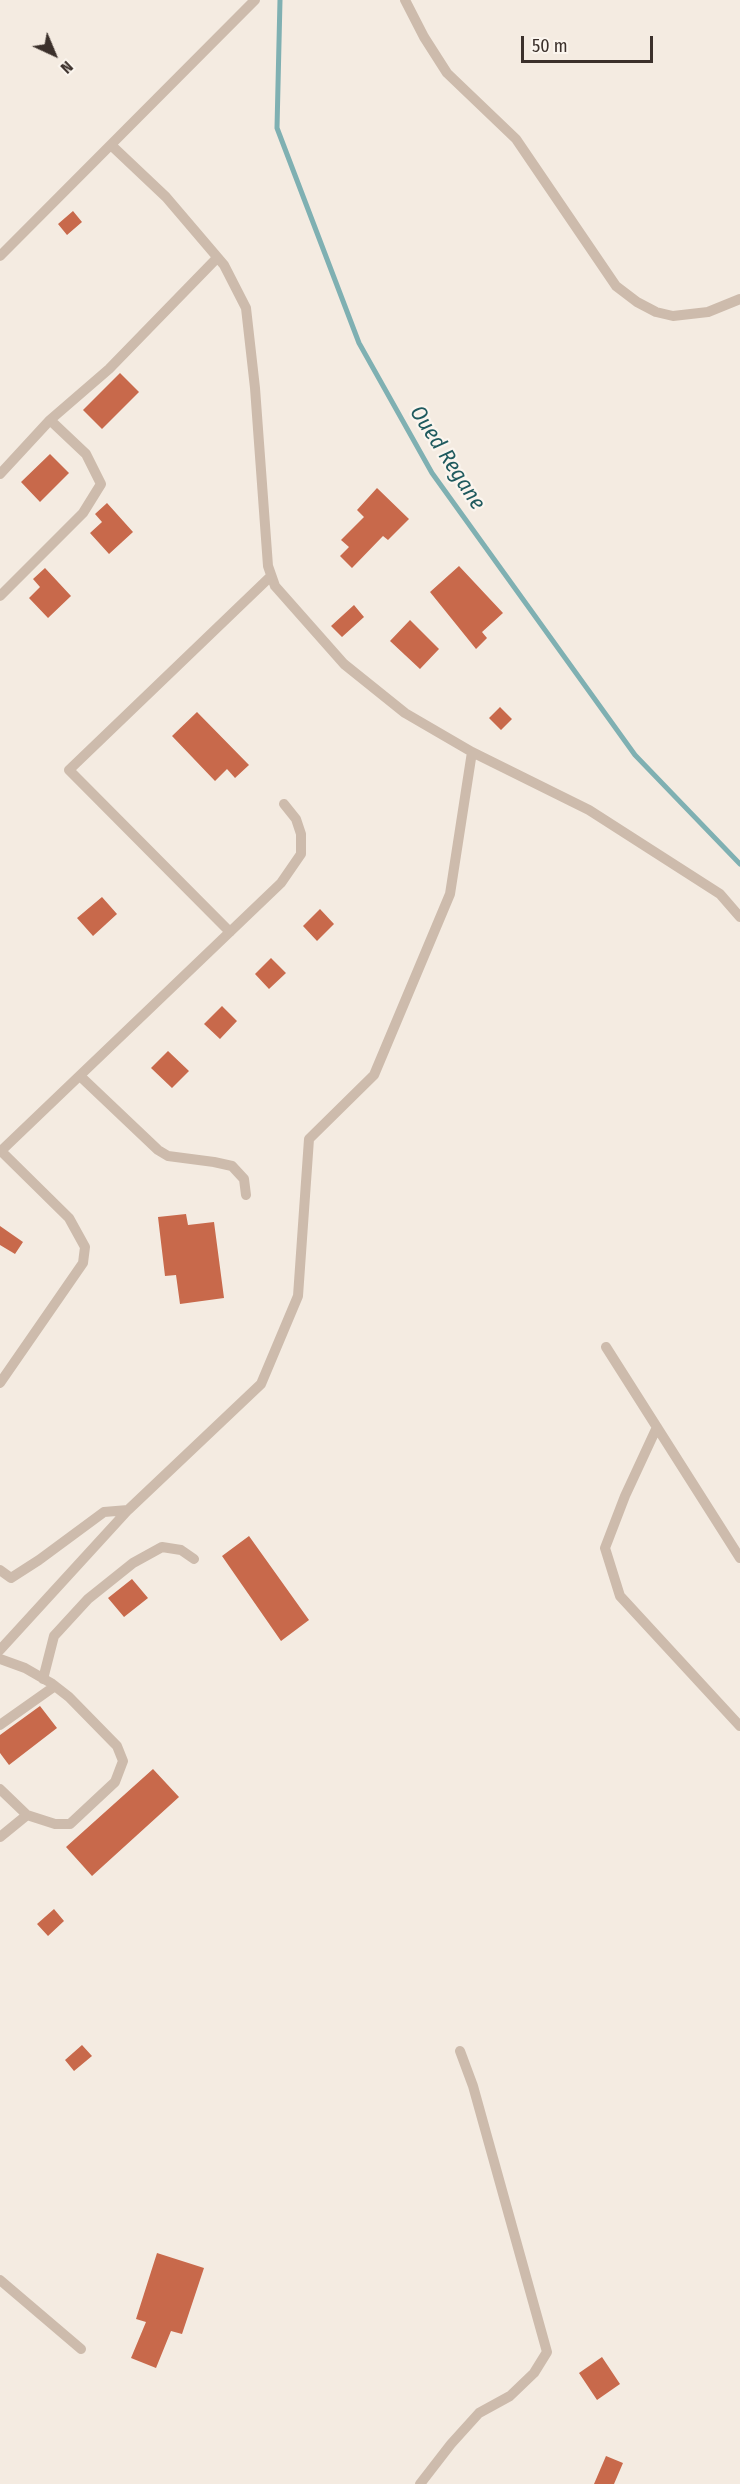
<!DOCTYPE html>
<html>
<head>
<meta charset="utf-8">
<style>
  body { margin:0 }
  #map { position:relative; width:740px; height:2484px; overflow:hidden; background:#f4ebe1; font-family:"Fira Sans Condensed",sans-serif }
  canvas { display:block }
  .north { position:absolute; left:24px; top:24px; width:60px; height:60px; -webkit-text-stroke:4px #fbf5ee; paint-order:stroke; rotate:136deg; font-size:16px; font-weight:700; line-height:24px; text-align:center; color:#3b302b }
  .north::after { content:''; display:block; margin:auto; width:21px; height:27px; background:#3b302b; clip-path:polygon(50% 0,100% 100%,50% 72%,0 100%) }
  .scale { position:absolute; left:521px; top:36px; width:132px; height:27px; box-sizing:border-box; border:3px solid #3b302b; border-top:0; padding-left:8px; font-size:18px; line-height:21px; white-space:nowrap; color:#3b302b; -webkit-text-stroke:4px #fbf5ee; paint-order:stroke }
</style>
</head>
<body>
<div id="map">
<canvas width="740" height="2484"></canvas>
<div class="north">N</div>
<div class="scale">50 m</div>
</div>
<script>
const ctx = document.querySelector('canvas').getContext('2d');
ctx.lineJoin = 'round';
const toPath = rows => new Path2D(rows.map(r => 'M' + r).join(''));
function strokePath(path, color, width, dash) { ctx.strokeStyle = color; ctx.lineWidth = width; ctx.lineCap = dash ? 'butt' : 'round'; ctx.setLineDash(dash || []); ctx.stroke(path); }
function fill(path, color) { ctx.fillStyle = color; ctx.fill(path, 'evenodd'); }
function drawText(font, color, halo, rows, align = 'center') {
  ctx.font = font + ' "Fira Sans Condensed",sans-serif'; ctx.lineWidth = 4.5; ctx.setLineDash([]); ctx.textBaseline = 'middle'; ctx.strokeStyle = halo; ctx.fillStyle = color; for (const [text, x, y, turn = 0] of rows) {
    ctx.save(); ctx.translate(x, y); ctx.rotate((+turn || 0) * Math.PI / 180); ctx.textAlign = isNaN(turn) ? turn : align; if (halo) ctx.strokeText(text, 0, 0); ctx.fillText(text, 0, 0); ctx.restore();
  }
}
const stream = toPath([
  [280,0,277,128,359,343,432,473,635,755,740,864]
]);
const building = toPath([
  [73,211,82,222,67,235,58,224],
  [120,373,139,392,102,429,83,410],
  [50,454,69,473,40,502,21,482],
  [377,488,409,519,388,540,383,536,352,568,340,556,349,547,341,540,364,517,357,510],
  [107,503,133,532,109,554,90,533,102,522,95,514],
  [459,566,503,613,482,632,487,638,476,649,430,592],
  [45,568,71,596,48,618,29,598,40,587,33,579],
  [354,605,364,617,342,637,331,626],
  [410,620,439,649,420,669,390,641],
  [500,707,512,719,501,730,489,718],
  [197,712,249,765,235,778,227,769,215,781,172,736],
  [102,897,117,914,93,936,77,918],
  [320,909,334,924,317,941,303,926],
  [271,958,286,973,269,989,255,974],
  [222,1006,237,1021,220,1039,204,1024],
  [168,1051,189,1071,172,1088,151,1068],
  [186,1214,188,1225,214,1222,224,1298,180,1304,176,1275,165,1276,158,1217],
  [0,1226,23,1242,15,1254,0,1245],
  [249,1536,309,1620,281,1641,222,1556],
  [132,1579,148,1598,124,1617,108,1598],
  [40,1706,57,1728,9,1765,0,1753,0,1735],
  [153,1769,179,1797,92,1876,66,1847],
  [54,1909,64,1921,48,1936,37,1924],
  [82,2045,92,2056,74,2071,65,2060],
  [157,2253,204,2268,182,2334,171,2331,156,2368,131,2358,146,2322,136,2319],
  [602,2357,620,2384,597,2400,579,2373],
  [606,2456,623,2463,614,2484,594,2484]
]);
const lane = toPath([
  [405,0,424,37,447,73,516,139,616,286,637,302,656,312,673,316,708,312,740,299],
  [111,145,166,197,224,265,246,308,255,388,268,566,275,586,344,664,405,713,472,752,589,810,720,894,740,917],
  [0,256,255,0],
  [0,474,50,420,109,369,217,258],
  [0,596,83,513,101,484,86,454,50,420],
  [230,932,69,770,271,576],
  [80,1076,158,1150,168,1156,214,1162,232,1166,244,1179,246,1195],
  [0,1150,69,1218,85,1247,83,1263,0,1383],
  [1,1151,281,883,301,854,301,834,296,819,284,804],
  [606,1347,740,1558],
  [657,1427,625,1496,605,1548,620,1596,740,1726],
  [0,1570,11,1578,39,1560,104,1512,128,1510],
  [0,1650,128,1510,261,1384,298,1296,309,1139,374,1075,450,894,472,752],
  [0,1659,25,1668,51,1683,69,1697,117,1746,123,1761,115,1782,70,1824,55,1824,27,1815,0,1789],
  [43,1679,54,1636,88,1599,133,1563,162,1547,181,1550,194,1559],
  [0,1725,55,1686],
  [0,1837,27,1815],
  [0,2280,81,2349],
  [420,2484,451,2444,479,2413,510,2396,534,2373,547,2352,473,2086,460,2051]
]);
const waterNames = [
  ["Oued Regane",447,458,57]
];
strokePath(stream, '#7fb0b2', 5);
fill(building, '#c8694b');
strokePath(lane, '#cdbbac', 10);
drawText('italic 22px', '#1f5a5e', '#fbf5ee', waterNames);
</script>
</body>
</html>
